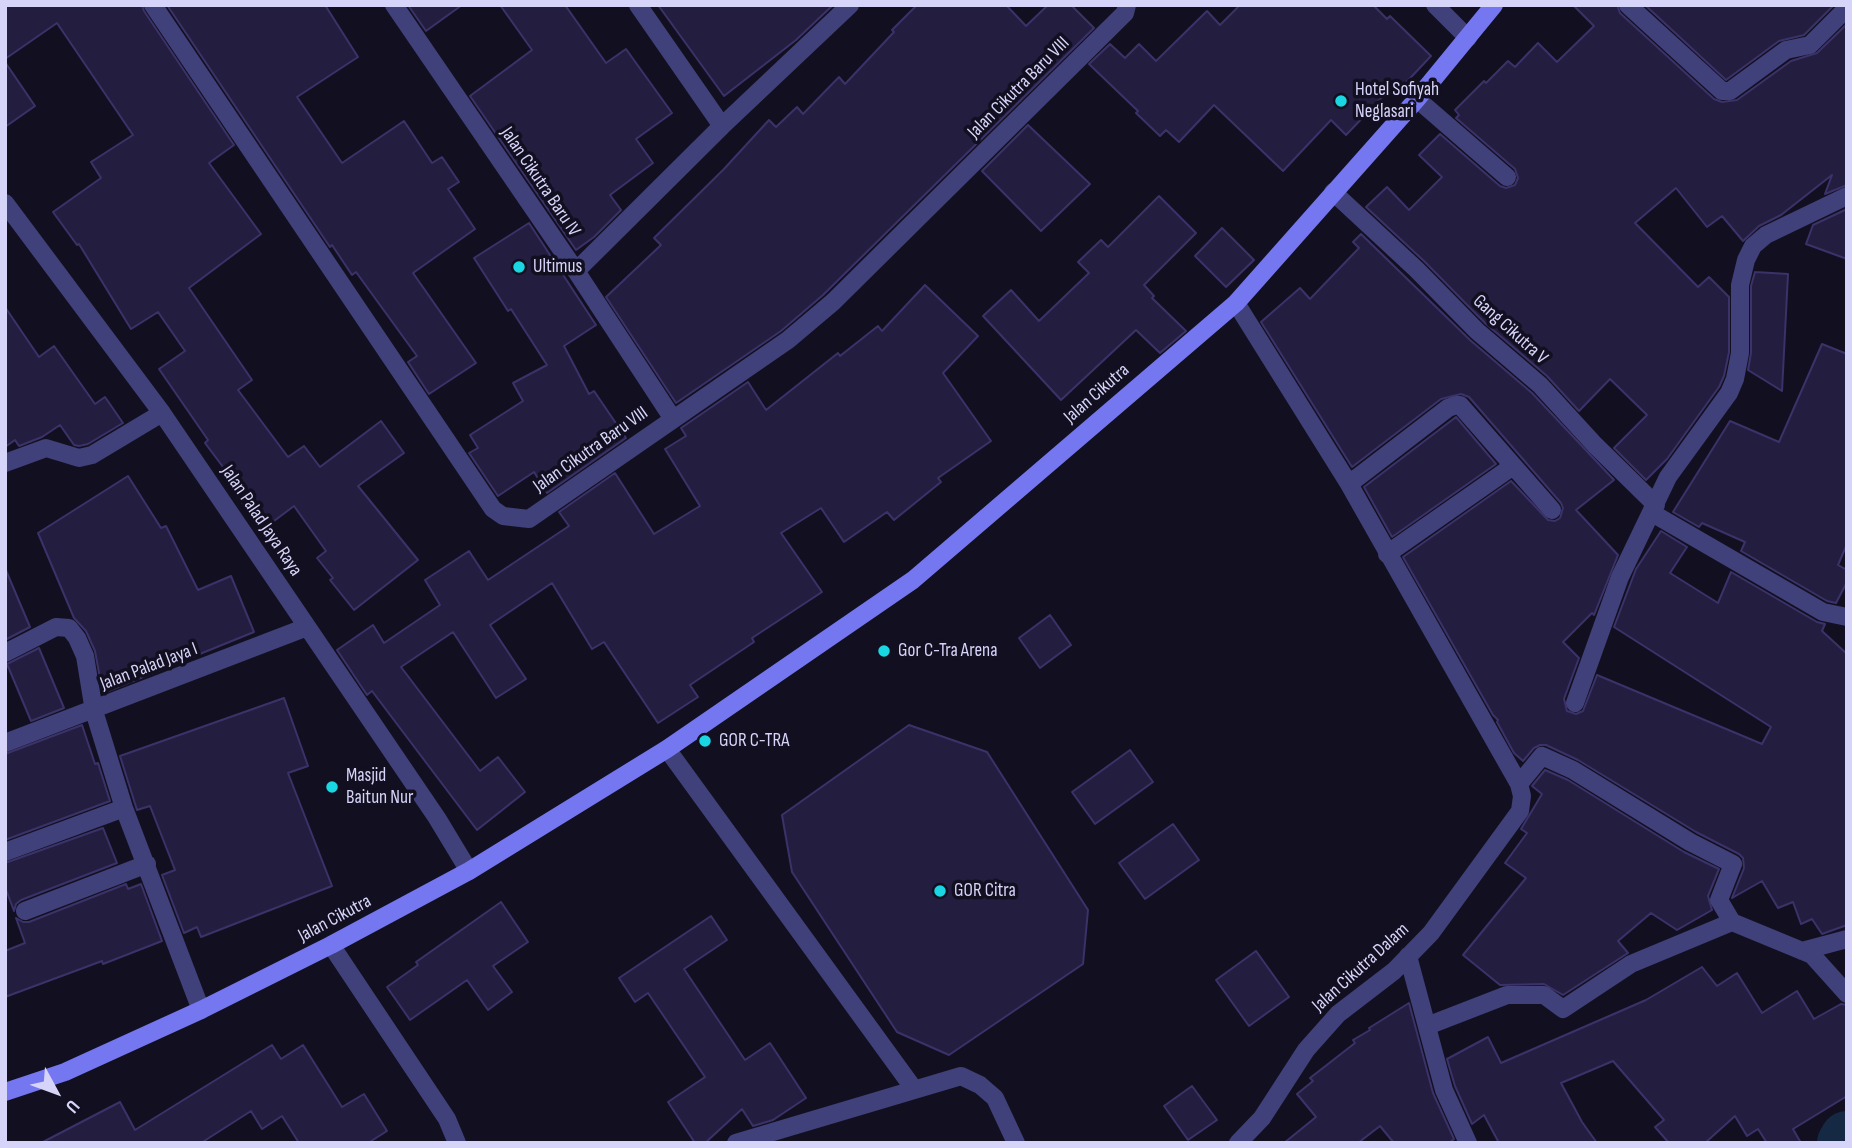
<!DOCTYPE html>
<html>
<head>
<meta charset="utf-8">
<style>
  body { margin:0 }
  #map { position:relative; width:1852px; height:1148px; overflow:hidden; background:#121020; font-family:"Sofia Sans Condensed",sans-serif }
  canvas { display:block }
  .frame { position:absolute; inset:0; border:7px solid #d7d4fa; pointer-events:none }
  .north { position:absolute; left:21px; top:1057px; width:70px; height:70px; -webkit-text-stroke:5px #121020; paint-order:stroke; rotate:131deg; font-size:19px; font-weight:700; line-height:28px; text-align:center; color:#d7d4fa }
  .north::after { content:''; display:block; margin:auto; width:24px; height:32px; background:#d7d4fa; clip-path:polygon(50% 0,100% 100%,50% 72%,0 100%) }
</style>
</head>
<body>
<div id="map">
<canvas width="1852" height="1148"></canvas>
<div class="frame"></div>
<div class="north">U</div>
</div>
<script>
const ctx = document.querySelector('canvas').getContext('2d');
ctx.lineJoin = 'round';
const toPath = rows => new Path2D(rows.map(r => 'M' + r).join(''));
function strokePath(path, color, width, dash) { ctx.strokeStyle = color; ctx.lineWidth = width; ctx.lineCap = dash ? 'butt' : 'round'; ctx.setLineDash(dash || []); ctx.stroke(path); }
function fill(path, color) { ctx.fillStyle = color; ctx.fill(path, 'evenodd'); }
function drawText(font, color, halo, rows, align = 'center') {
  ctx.font = font + ' "Sofia Sans Condensed",sans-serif'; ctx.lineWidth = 7; ctx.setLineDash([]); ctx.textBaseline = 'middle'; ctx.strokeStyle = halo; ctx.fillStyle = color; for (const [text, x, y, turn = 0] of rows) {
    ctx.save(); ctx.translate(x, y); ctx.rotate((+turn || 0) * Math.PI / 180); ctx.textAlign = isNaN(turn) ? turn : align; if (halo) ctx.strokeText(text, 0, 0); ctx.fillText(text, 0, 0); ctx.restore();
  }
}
const river = toPath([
  [1844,1143,1847,1138]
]);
const building = toPath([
  [5,5,142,5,144,11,234,145,209,163,261,234,189,288,252,380,238,390,288,457,304,446,320,467,381,421,404,453,358,486,418,560,354,610,330,580,333,578,317,558,326,551,294,506,262,530,236,495,241,491,205,443,208,440,159,369,185,351,158,312,131,329,79,244,77,245,53,212,101,178,91,162,133,135,57,23,5,59,5,5],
  [167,5,325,5,358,57,297,97,342,163,404,121,432,163,442,157,459,182,448,189,475,229,413,273,476,363,429,394,408,362,417,356,356,272,352,275,332,245,330,247,167,5],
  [408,5,462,5,426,31,408,5],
  [500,5,565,5,606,63,626,49,672,113,636,139,653,163,610,195,621,210,594,237,576,250,470,96,532,50,500,5],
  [658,5,833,5,796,40,724,96,658,5],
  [917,5,1006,5,1026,26,1048,5,1071,5,1094,28,823,295,781,331,676,403,606,297,661,245,654,238,724,169,769,120,776,127,797,107,803,114,839,77,845,84,894,32,892,30,917,5],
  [1240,5,1373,5,1387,19,1390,16,1431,56,1399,90,1394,85,1346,135,1331,120,1283,171,1214,105,1179,142,1166,130,1160,136,1136,113,1138,111,1089,64,1110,44,1125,58,1139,44,1156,61,1207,11,1220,25,1240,5],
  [1573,5,1617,5,1620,13,1714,99,1722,102,1737,100,1791,61,1817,53,1847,24,1847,185,1825,194,1832,175,1781,215,1759,226,1743,241,1722,216,1707,227,1676,188,1635,223,1698,287,1709,277,1729,297,1729,352,1724,376,1719,387,1667,459,1646,480,1614,448,1647,415,1610,379,1579,411,1547,376,1485,323,1424,261,1366,207,1387,187,1409,210,1442,177,1419,155,1440,134,1500,186,1506,188,1515,185,1518,178,1515,169,1456,118,1459,115,1455,110,1484,81,1486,83,1508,61,1515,67,1538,43,1557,62,1594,26,1573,5],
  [1645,5,1834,5,1804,35,1779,41,1726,80,1645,5],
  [5,62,35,106,5,127,5,62],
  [1028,125,1090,184,1041,231,982,171,1028,125],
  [1159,196,1196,233,1144,285,1154,296,1152,298,1186,331,1160,353,1136,330,1061,400,983,316,1011,290,1039,321,1089,273,1078,262,1101,240,1108,247,1159,196],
  [1847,209,1847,259,1806,244,1813,225,1847,209],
  [529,223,596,325,564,346,589,394,594,391,626,438,547,493,534,472,498,496,469,453,478,448,470,435,523,401,513,383,547,365,511,309,508,311,474,258,529,223],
  [1222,228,1254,260,1226,287,1195,256,1222,228],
  [1361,234,1470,340,1532,393,1614,480,1576,510,1618,555,1594,615,1592,613,1563,642,1579,658,1564,699,1567,711,1576,714,1583,711,1597,675,1762,744,1771,727,1614,627,1636,569,1661,531,1687,547,1670,573,1718,603,1731,572,1817,622,1825,624,1822,631,1847,654,1847,925,1822,934,1812,919,1801,924,1793,902,1778,908,1762,881,1732,898,1744,868,1743,858,1739,854,1696,832,1578,760,1546,745,1540,745,1534,748,1523,761,1514,753,1497,722,1498,720,1493,715,1403,557,1511,481,1548,520,1555,521,1560,518,1563,508,1561,503,1469,397,1461,394,1441,399,1352,467,1261,322,1300,288,1310,299,1359,248,1353,242,1361,234],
  [1755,272,1788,274,1782,391,1748,370,1751,353,1751,286,1755,272],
  [925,285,978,336,943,373,991,441,938,478,941,482,894,520,887,512,844,542,821,508,781,533,822,592,752,638,754,642,690,685,698,697,658,723,604,642,592,649,552,583,490,625,526,679,496,698,453,632,401,667,480,771,498,757,525,792,477,830,372,691,367,695,337,650,373,625,384,643,440,605,425,580,469,551,488,580,569,526,559,512,615,473,654,534,700,506,665,449,686,436,681,428,748,382,766,410,838,353,840,356,878,326,882,331,925,285],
  [5,307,39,357,54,346,95,404,105,397,123,423,88,444,79,446,74,445,60,425,42,437,19,446,15,440,5,447,5,307],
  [1822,344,1847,354,1847,544,1838,565,1847,570,1847,582,1836,603,1827,601,1741,551,1745,542,1702,523,1699,527,1673,512,1730,421,1779,442,1822,344],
  [1456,417,1496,464,1392,537,1364,487,1456,417],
  [128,476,161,528,166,526,198,590,231,576,254,632,106,692,100,678,95,651,86,631,74,618,38,533,128,476],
  [5,568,30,627,5,640,5,568],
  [1050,615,1071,645,1040,668,1019,638,1050,615],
  [39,648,64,708,31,721,7,664,39,648],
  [284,698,308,766,288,773,332,886,201,937,197,927,184,933,162,875,175,870,150,806,137,810,120,756,284,698],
  [82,725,95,764,98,763,110,801,5,840,5,754,82,725],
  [909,725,987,752,1088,910,1083,964,949,1055,897,1032,792,872,782,815,909,725],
  [1130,750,1153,782,1095,824,1072,792,1130,750],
  [1545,770,1568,780,1684,852,1719,869,1708,896,1712,910,1677,930,1651,913,1618,941,1628,953,1563,995,1544,984,1500,985,1463,955,1526,878,1505,863,1527,833,1521,829,1542,794,1532,786,1545,770],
  [1173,824,1199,860,1145,899,1119,863,1173,824],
  [103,828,117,863,21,900,16,904,14,911,5,887,5,863,103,828],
  [126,884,128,889,141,884,162,941,103,964,102,961,5,997,5,951,25,943,16,918,23,922,29,922,126,884],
  [501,902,528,942,493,966,512,992,488,1010,467,980,410,1020,387,987,418,965,416,962,501,902],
  [711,916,727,940,684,969,745,1060,770,1043,806,1098,773,1120,753,1126,742,1109,705,1143,695,1143,668,1102,705,1077,648,993,635,1002,619,978,711,916],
  [1256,951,1289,997,1249,1026,1216,980,1256,951],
  [1702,967,1717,986,1737,973,1762,1013,1797,991,1814,1019,1841,1004,1847,1005,1847,1096,1793,1129,1801,1143,1767,1143,1758,1129,1747,1136,1735,1116,1705,1143,1669,1143,1655,1127,1664,1120,1613,1061,1561,1083,1582,1122,1597,1143,1499,1143,1484,1115,1472,1124,1455,1086,1447,1059,1488,1037,1501,1063,1646,1000,1702,967],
  [1409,1003,1433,1093,1454,1139,1449,1143,1394,1143,1380,1126,1358,1143,1284,1143,1316,1117,1297,1094,1313,1081,1310,1078,1355,1043,1353,1040,1370,1030,1369,1028,1409,1003],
  [272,1045,281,1059,303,1045,342,1107,364,1094,387,1131,368,1143,299,1143,282,1116,262,1129,251,1111,201,1143,41,1143,120,1102,135,1130,272,1045],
  [1192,1086,1217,1120,1188,1140,1164,1106,1192,1086]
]);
const minor = toPath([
  [153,5,493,509,503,516,529,519,788,340,833,302,1125,13,1127,5],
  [394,5,576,271,673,419],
  [638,5,722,126],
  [1435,5,1468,38],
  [1628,5,1722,91,1730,91,1786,50,1810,45,1847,8],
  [1417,99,1507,177],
  [1333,192,1416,269,1477,331,1540,385,1595,445,1656,505],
  [5,203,162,413,437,818,469,871],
  [576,271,722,126,850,5],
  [1236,303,1349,484,1519,784,1522,796,1520,811,1431,933,1394,971,1338,1014,1306,1050,1262,1118,1238,1143],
  [5,463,46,448,79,458,92,455,162,413],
  [1349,484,1448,408,1456,405,1460,405,1552,510],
  [1652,513,1823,612,1847,617],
  [1387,554,1513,466],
  [5,653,56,627,69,628,77,638,85,656,94,711,124,808,201,1010],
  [1575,703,1620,577,1668,477,1729,393,1735,379,1740,353,1740,285,1746,260,1753,246,1766,235,1847,196],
  [5,743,307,627],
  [667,749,914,1089],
  [1519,784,1542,756,1573,770,1690,842,1733,864,1719,900,1732,922,1812,955,1847,994],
  [5,852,124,808],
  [25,911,147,864],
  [331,945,447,1119,457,1143],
  [1802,951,1847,939],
  [1408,956,1444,1090,1468,1143],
  [1427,1026,1507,995,1544,995,1563,1009,1631,964,1732,922],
  [736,1143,961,1076,980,1085,995,1098,1016,1143]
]);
const secondary = toPath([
  [5,1092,65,1072,201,1010,331,945,469,871,667,749,913,580,1236,303,1417,99,1494,5]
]);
const markers = [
  [1341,101,7,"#19d6e2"],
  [519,267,7,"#19d6e2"],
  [884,651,7,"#19d6e2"],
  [705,741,7,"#19d6e2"],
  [332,787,7,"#19d6e2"],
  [940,891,7,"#19d6e2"]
];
const streetNames = [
  ["Jalan Cikutra Baru VIII",1019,88,-45],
  ["Jalan Cikutra Baru IV",540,182,56],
  ["Gang Cikutra V",1510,330,42],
  ["Jalan Cikutra",1097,394,-41],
  ["Jalan Cikutra Baru VIII",591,450,-35],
  ["Jalan Palad Jaya Raya",261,521,56],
  ["Jalan Palad Jaya I",149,667,-21],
  ["Jalan Cikutra",335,919,-28],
  ["Jalan Cikutra Dalam",1361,968,-42]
];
const poiNames = [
  ["Hotel Sofiyah",1355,90],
  ["Neglasari",1355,112],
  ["Ultimus",533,267],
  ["Gor C-Tra Arena",898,651],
  ["GOR C-TRA",719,741],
  ["Masjid",346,776],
  ["Baitun Nur",346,798],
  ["GOR Citra",954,891]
];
strokePath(river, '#152945', 54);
fill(building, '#231e3f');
strokePath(building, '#3b3269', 2);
strokePath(minor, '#40407a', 18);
strokePath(secondary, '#7577f0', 18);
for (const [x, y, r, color] of markers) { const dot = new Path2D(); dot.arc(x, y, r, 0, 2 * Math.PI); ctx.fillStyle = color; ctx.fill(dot); strokePath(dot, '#121020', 2.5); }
drawText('19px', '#d7d4fa', '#121020', streetNames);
drawText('19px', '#d7d4fa', '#121020', poiNames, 'left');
</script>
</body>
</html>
